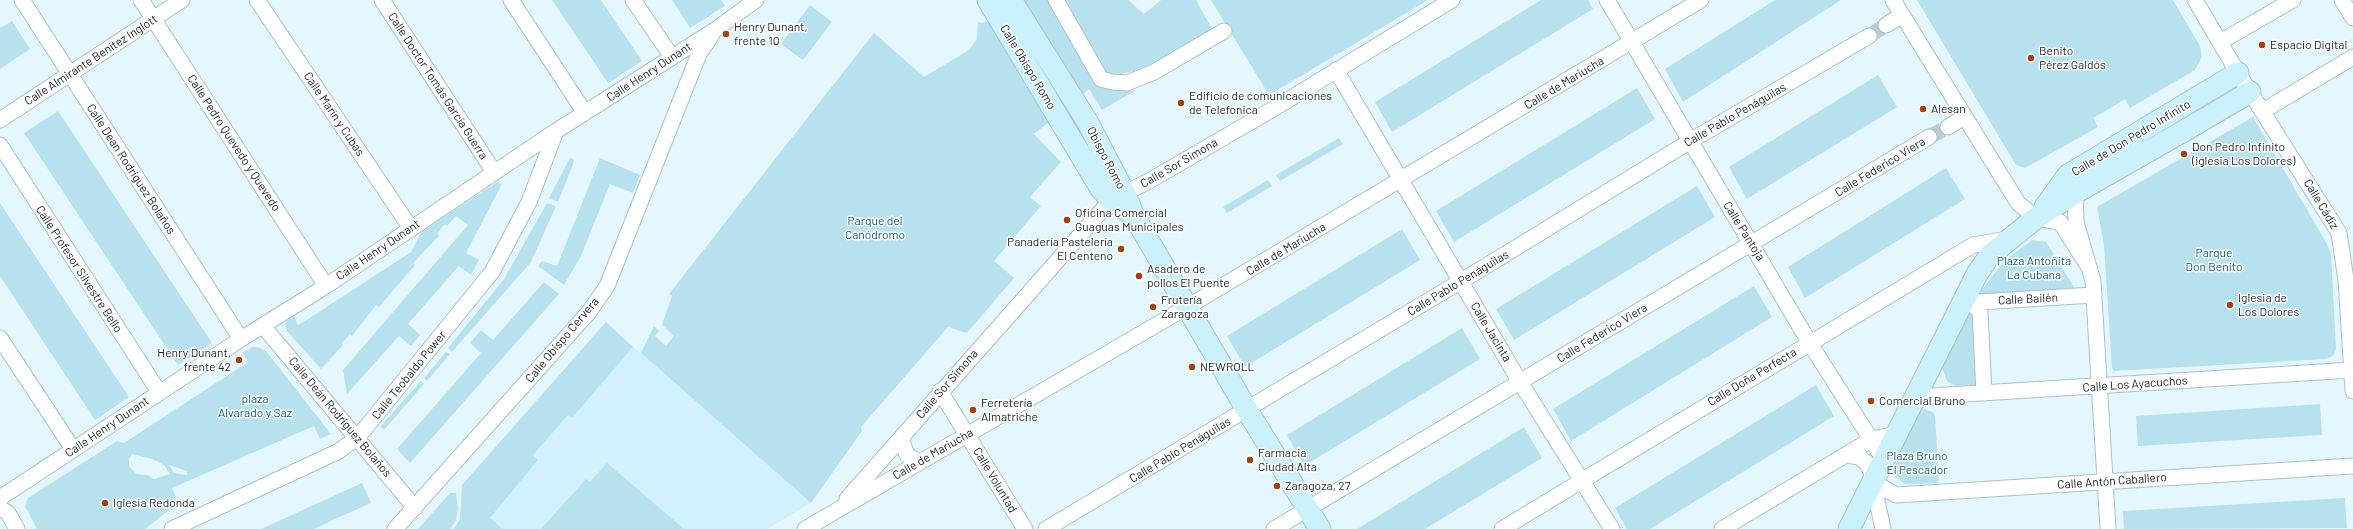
<!DOCTYPE html>
<html>
<head>
<meta charset="utf-8">
<style>
  body { margin:0 }
  canvas { display:block; background:#e4f7fe }
</style>
</head>
<body>
<canvas width="2353" height="529"></canvas>
<script>
const ctx = document.querySelector('canvas').getContext('2d');
ctx.lineJoin = 'round';
function fill(path, color) { ctx.fillStyle = color; ctx.fill(path, 'evenodd'); }
const toPath = rows => new Path2D(rows.map(r => 'M' + r).join(''));
function strokePath(path, color, width, dash) { ctx.strokeStyle = color; ctx.lineWidth = width; ctx.lineCap = dash ? 'butt' : 'round'; ctx.setLineDash(dash || []); ctx.stroke(path); }
function drawText(font, color, halo, rows, align = 'center') {
  ctx.font = font + ' Barlow,sans-serif'; ctx.lineWidth = 3; ctx.setLineDash([]); ctx.textBaseline = 'middle'; ctx.strokeStyle = halo; ctx.fillStyle = color; for (const [text, x, y, turn = 0] of rows) {
    ctx.save(); ctx.translate(x, y); ctx.rotate((+turn || 0) * Math.PI / 180); ctx.textAlign = isNaN(turn) ? turn : align; if (halo) ctx.strokeText(text, 0, 0); ctx.fillText(text, 0, 0); ctx.restore();
  }
}
const built = toPath([
  [633,347,641,353,811,503,767,529,503,529,490,518,538,460,533,455,568,415,572,418]
]);
const green = toPath([
  [552,0,601,0,642,61,608,83],
  [672,0,721,0,725,6,690,28],
  [1021,0,1128,0,1144,14,1161,0,1196,0,1212,29,1163,59,1134,71,1116,75,1101,86,1118,91,1136,90,1102,110,1089,89,1034,134,1061,162,1030,197,1041,206,994,261,1014,278,967,333,948,327,861,427,862,431,811,503,641,353,654,326,659,331,655,336,666,346,674,336,662,325,672,296,669,294,874,33,924,77,969,50,977,39,978,22,983,23],
  [1211,0,1428,0,1269,95],
  [1541,0,1588,0,1593,9,1392,132,1375,102],
  [1775,0,1841,0,1683,102,1665,69],
  [1917,0,2173,0,2200,46,2202,57,2195,70,2130,108,2125,99,2109,109,2093,118,2098,127,2025,168,2016,165],
  [810,5,832,22,803,60,781,44],
  [12,21,30,49,0,69,0,28],
  [1878,75,1897,107,1747,199,1729,167],
  [1637,88,1655,119,1454,242,1436,211],
  [58,111,212,343,178,365,24,133],
  [2253,117,2327,244,2331,253,2336,349,2333,356,2326,359,2114,371,2112,368,2104,245,2097,207],
  [1339,138,1343,144,1280,181,1276,175],
  [570,158,574,159,574,162,558,202,549,198],
  [600,158,640,175,633,193,610,184,581,256,564,285,538,266,542,261,557,266],
  [1946,168,1965,199,1805,298,1788,267],
  [1268,180,1272,186,1227,213,1223,207],
  [497,182,502,184,466,253,479,260,471,275,459,266,408,324,420,335,411,346,399,336,347,394,343,370,468,225,456,216,447,226,445,224,437,233,439,236,413,263,415,265,379,307,376,305,352,336,350,334,342,343,343,345,321,369,287,331,285,324,287,320,295,316,297,325,302,323,411,252,422,231],
  [1697,186,1715,217,1514,340,1496,309],
  [0,203,129,397,95,420,0,276],
  [547,203,556,206,531,262,452,352,448,348,504,279],
  [1402,229,1420,260,1245,367,1227,336],
  [2032,240,2046,242,2074,287,2073,290,1978,295,2003,262],
  [544,282,559,294,410,463,397,449,481,353,470,343,481,330,493,340],
  [1754,286,1772,317,1571,441,1553,409],
  [1973,313,1980,385,1956,386,1947,381,1942,368,1969,314],
  [606,322,633,347,572,418,568,415,533,455,538,460,490,518,503,529,454,529,460,519,462,485],
  [1462,328,1480,359,1304,466,1287,435],
  [253,347,258,347,266,351,331,434,320,439,314,426,172,488,178,503,145,529,37,529,25,506,28,498,117,441,124,443,248,362,242,353],
  [132,454,152,459,164,465,170,474,154,479,147,475,136,474,129,466,129,459],
  [169,465,187,471,187,475,174,473],
  [446,352,450,354,427,381,424,378],
  [421,381,424,384,384,430,380,427],
  [1816,385,1834,416,1650,529,1627,529,1615,508],
  [2320,404,2322,435,2138,446,2136,416],
  [1923,409,1933,412,1935,416,1939,481,1936,483,1905,484,1894,476,1893,462,1920,411],
  [1524,427,1542,458,1425,529,1357,529],
  [607,463,684,529,541,529,586,479,590,482],
  [362,483,371,503,335,519,314,529,261,529],
  [450,493,456,493,458,509,456,520,450,529,418,529],
  [2345,498,2347,528,2124,529,2123,511]
]);
const streetTunnel = toPath([
  [1869,36,1886,25],
  [1929,137,1948,127]
]);
const street = toPath([
  [22,0,241,339],
  [141,0,326,286],
  [257,0,410,227],
  [382,0,494,172],
  [511,0,585,113],
  [633,0,672,57],
  [1056,0,1101,79,1113,82,1127,83,1154,72,1224,31],
  [1607,0,1809,342,1884,460],
  [1893,0,2018,203,2036,218,2060,222,2090,269],
  [2195,0,2238,73,2339,233,2346,280,2353,391],
  [2342,0,2353,18],
  [1886,25,1902,15],
  [2220,42,2293,0],
  [1336,70,1520,382,1612,529],
  [2263,111,2353,57],
  [0,120,182,0],
  [1948,127,1964,117],
  [0,145,159,392],
  [2075,193,2076,222,2093,281,2108,529],
  [1971,302,1980,312,1984,393],
  [1963,303,2093,295],
  [263,326,415,508],
  [0,338,73,449],
  [940,391,1025,529],
  [1916,397,2353,370],
  [904,434,902,441,907,455,919,462],
  [1847,455,1859,457,1867,463,1871,472,1883,529],
  [1873,482,1896,495,2353,466],
  [0,498,241,339,326,286,556,131,715,30,756,0],
  [847,499,1111,200,1149,181,1273,109,1452,0],
  [0,508,8,513,17,529],
  [172,529,339,451,358,437,492,272,529,202,556,131],
  [395,529,589,312,607,286,699,54,712,35],
  [805,529,1187,307,1701,0],
  [1046,529,1468,277,1697,137,1869,36],
  [1274,529,1929,137],
  [1502,529,1973,245,2007,239],
  [1722,529,1872,439,1897,434]
]);
const secondary = toPath([
  [988,0,1101,189,1111,200,1133,214],
  [1011,0,1087,121,1125,194,1133,214,1247,410,1320,529],
  [2045,207,2068,175,2238,73],
  [1849,529,1977,274,1990,255,2036,218,2075,193,2189,128,2250,92]
]);
const markers = [
  [726,34,4,"#a5410d"],
  [2262,45,4,"#a5410d"],
  [2031,58,4,"#a5410d"],
  [1181,103,4,"#a5410d"],
  [1923,109,4,"#a5410d"],
  [2184,154,4,"#a5410d"],
  [1067,220,4,"#a5410d"],
  [1121,249,4,"#a5410d"],
  [1139,276,4,"#a5410d"],
  [2230,305,4,"#a5410d"],
  [1153,307,4,"#a5410d"],
  [239,360,4,"#a5410d"],
  [1192,367,4,"#a5410d"],
  [1871,401,4,"#a5410d"],
  [973,410,4,"#a5410d"],
  [1250,460,4,"#a5410d"],
  [1277,486,4,"#a5410d"],
  [105,503,4,"#a5410d"]
];
const poiNames = [
  ["Henry Dunant,",734,27],
  ["frente 10",734,41],
  ["Espacio Digital",2270,45],
  ["Benito",2039,51],
  ["Pérez Galdós",2039,65],
  ["Edificio de comunicaciones",1189,96],
  ["de Telefonica",1189,110],
  ["Alesan",1931,109],
  ["Don Pedro Infinito",2192,147],
  ["(iglesia Los Dolores)",2192,161],
  ["Oficina Comercial",1075,213],
  ["Guaguas Municipales",1075,227],
  ["Panadería Pastelería",1113,242,"right"],
  ["El Centeno",1113,256,"right"],
  ["Asadero de",1147,269],
  ["pollos El Puente",1147,283],
  ["Iglesia de",2238,298],
  ["Los Dolores",2238,312],
  ["Frutería",1161,300],
  ["Zaragoza",1161,314],
  ["Henry Dunant,",231,353,"right"],
  ["frente 42",231,367,"right"],
  ["NEWROLL",1200,367],
  ["Comercial Bruno",1879,401],
  ["Ferretería",981,403],
  ["Almatriche",981,417],
  ["Farmacia",1258,453],
  ["Ciudad Alta",1258,467],
  ["Zaragoza, 27",1285,486],
  ["Iglesia Redonda",113,503]
];
const streetNames = [
  ["Calle Almirante Benítez Inglott",91,60,-33],
  ["Calle Obispo Romo",1028,67,59],
  ["Calle Henry Dunant",649,72,-33],
  ["Calle de Mariucha",1564,83,-31],
  ["Calle Doctor Tomás García Guerra",438,86,57],
  ["Calle Marín y Cubas",334,114,56],
  ["Calle Pablo Penáguilas",1735,115,-30],
  ["Calle de Don Pedro Infinito",2131,138,-31],
  ["Calle Pedro Quevedo y Quevedo",234,143,57],
  ["Obispo Romo",1106,158,62],
  ["Calle Sor Simona",1179,163,-30],
  ["Calle Federico Viera",1880,167,-31],
  ["Calle Dean Rodríguez Bolaños",131,169,57],
  ["Calle Cádiz",2321,204,59],
  ["Calle Pantoja",1744,231,58],
  ["Calle de Mariucha",1286,249,-31],
  ["Calle Henry Dunant",378,250,-34],
  ["Calle Profesor Silvestre Bello",79,269,57],
  ["Calle Pablo Penáguilas",1458,283,-31],
  ["Calle Bailén",2028,299,-3],
  ["Calle Jacinta",1491,332,59],
  ["Calle Federico Viera",1602,333,-31],
  ["Calle Obispo Cervera",562,340,-50],
  ["Calle Teobaldo Power",409,375,-51],
  ["Calle Doña Perfecta",1752,377,-31],
  ["Calle Sor Simona",947,384,-49],
  ["Calle Los Ayacuchos",2135,384,-4],
  ["Calle Deán Rodríguez Bolaños",340,417,50],
  ["Calle Henry Dunant",107,427,-34],
  ["Calle Pablo Penáguilas",1180,450,-31],
  ["Calle de Mariucha",933,454,-30],
  ["Calle Voluntad",995,480,59],
  ["Calle Antón Caballero",2112,481,-4]
];
const parkNames = [
  ["Parque del",875,221],
  ["Canódromo",875,235],
  ["Parque",2214,253],
  ["Don Benito",2214,267],
  ["Plaza Antoñita",2034,261],
  ["La Cubana",2034,275],
  ["plaza",255,399],
  ["Alvarado y Saz",255,413],
  ["Plaza Bruno",1917,456],
  ["El Pescador",1917,470]
];
fill(built, '#d0f1fd');
fill(green, '#b8e1f0');
strokePath(streetTunnel, '#bbccd3', 15, [15, 8]);
strokePath(street, '#aac1c9', 17);
strokePath(secondary, '#aac1c9', 23);
strokePath(street, '#fff', 15);
strokePath(secondary, '#cbf1fc', 21);
for (const [x, y, r, color] of markers) { const dot = new Path2D(); dot.arc(x, y, r, 0, 2 * Math.PI); ctx.fillStyle = color; ctx.fill(dot); strokePath(dot, '#fff', 1.5); }
drawText('12px', '#192225', '#fff', poiNames, 'left');
drawText('12px', '#192225', '#fff', streetNames);
drawText('12px', '#095c73', '#fff', parkNames);
</script>
</body>
</html>
